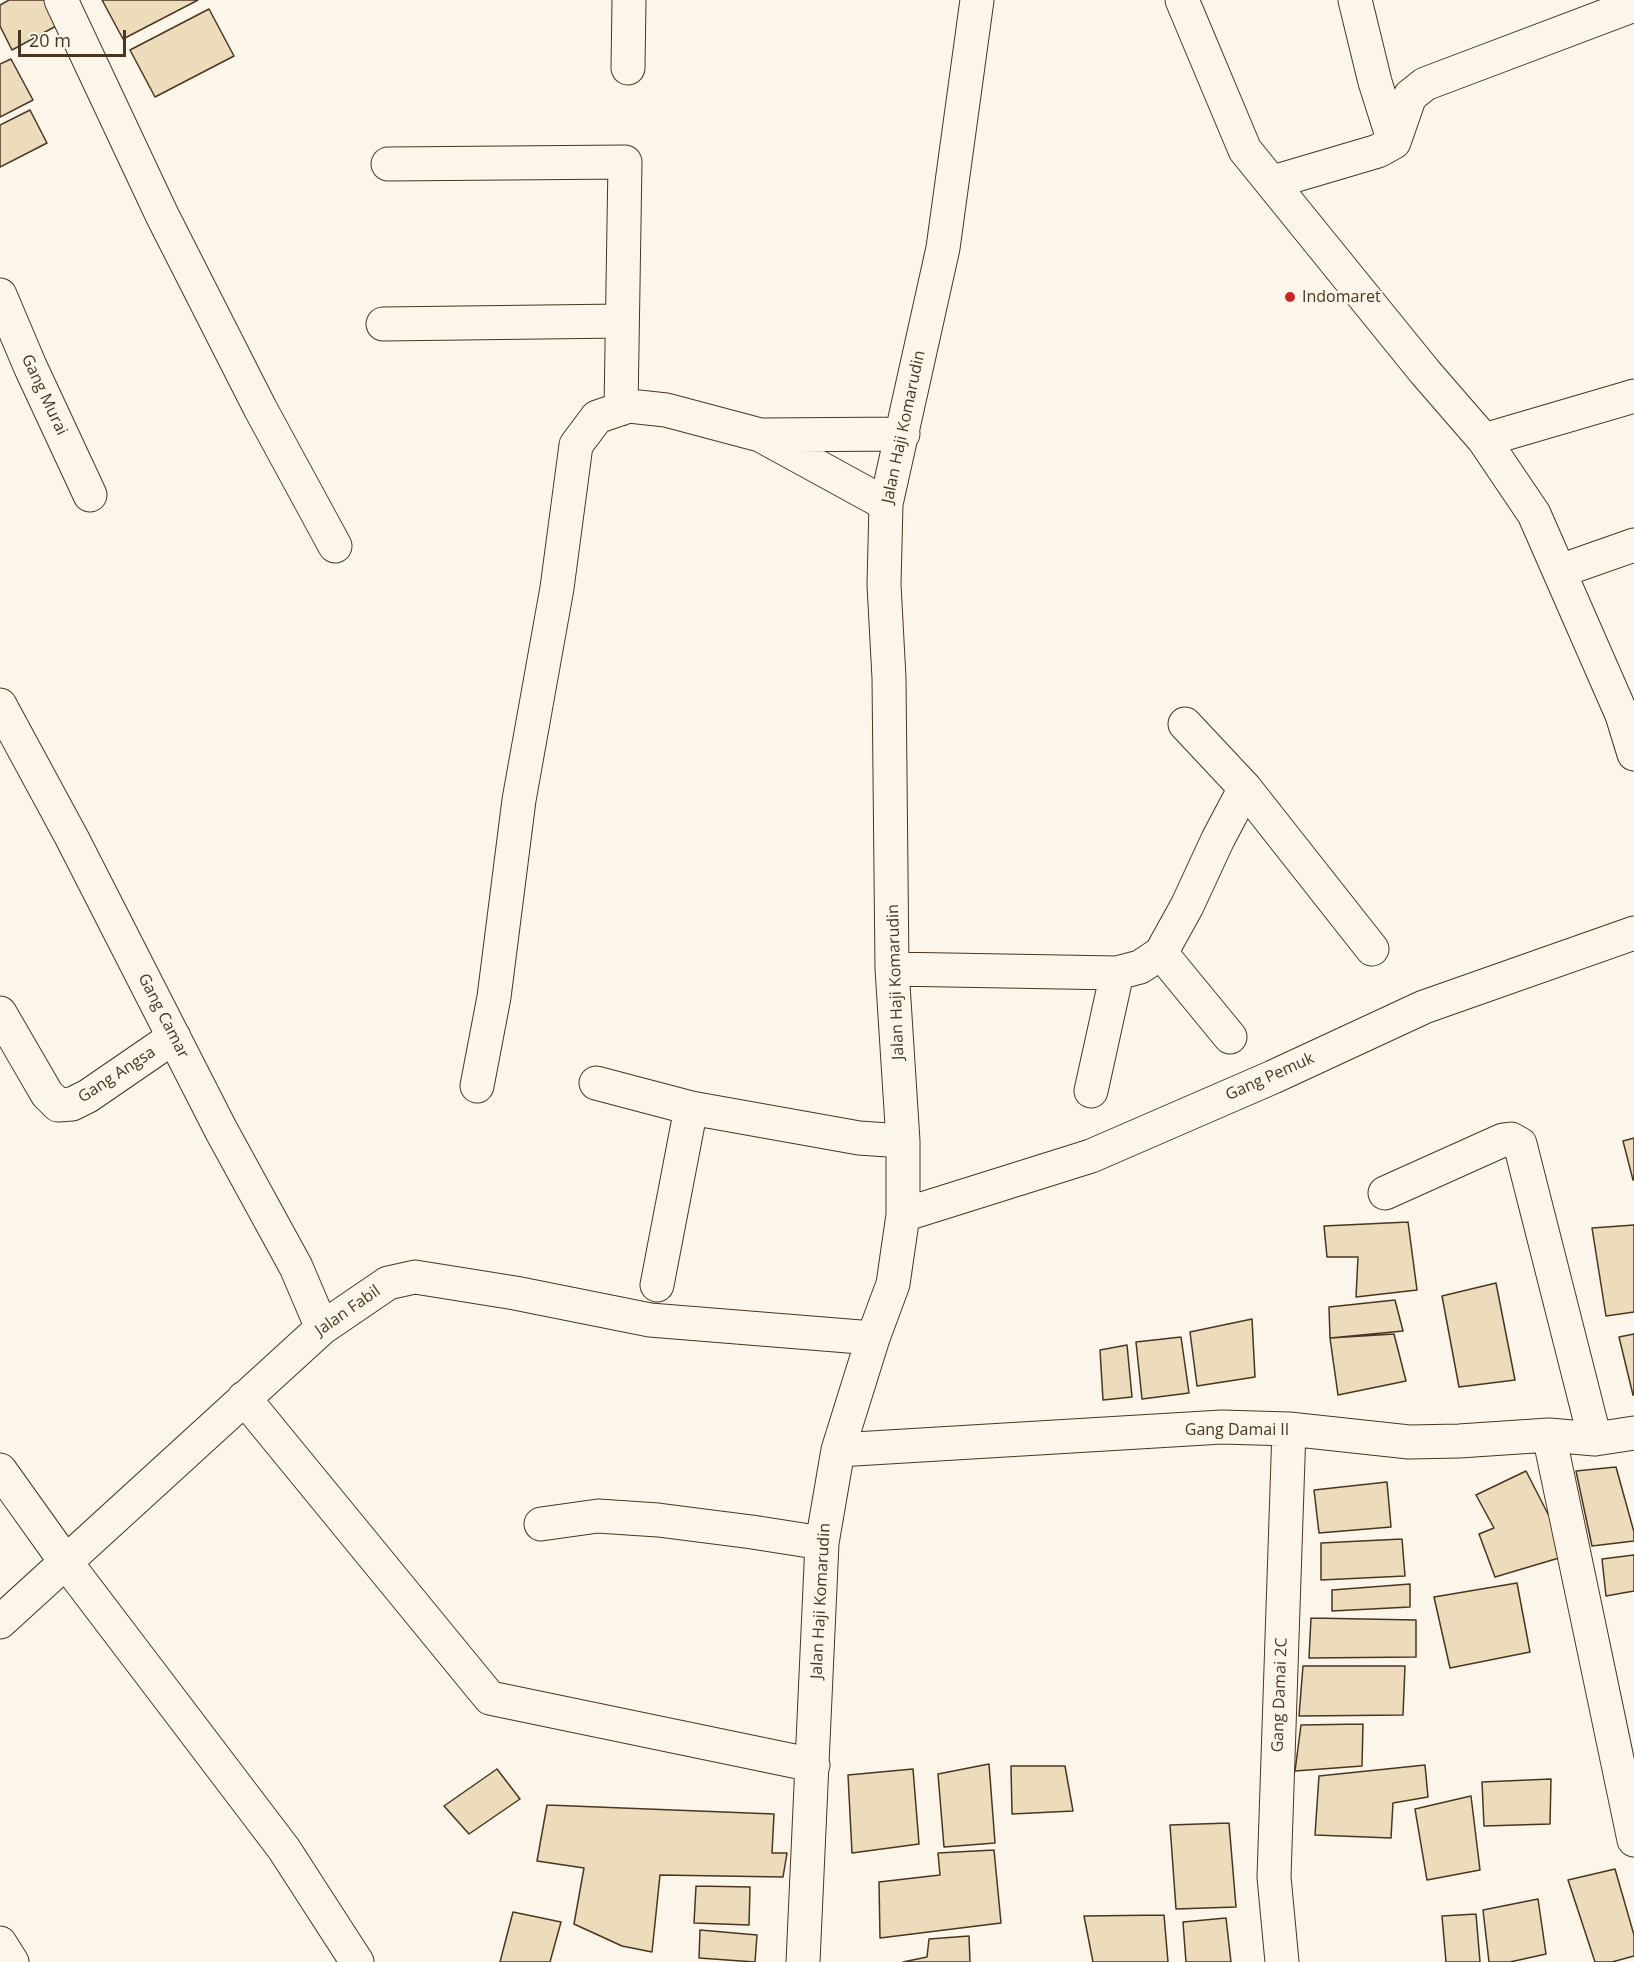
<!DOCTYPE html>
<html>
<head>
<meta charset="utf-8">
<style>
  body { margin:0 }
  #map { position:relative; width:1634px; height:1962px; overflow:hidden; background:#fbf6e9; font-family:"Open Sans",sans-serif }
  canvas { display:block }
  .scale { position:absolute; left:18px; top:30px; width:108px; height:27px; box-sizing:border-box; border:3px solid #4a3520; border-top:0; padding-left:8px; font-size:18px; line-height:21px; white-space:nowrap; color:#4a3520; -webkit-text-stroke:4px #fbf6e9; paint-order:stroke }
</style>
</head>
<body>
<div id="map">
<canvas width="1634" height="1962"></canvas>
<div class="scale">20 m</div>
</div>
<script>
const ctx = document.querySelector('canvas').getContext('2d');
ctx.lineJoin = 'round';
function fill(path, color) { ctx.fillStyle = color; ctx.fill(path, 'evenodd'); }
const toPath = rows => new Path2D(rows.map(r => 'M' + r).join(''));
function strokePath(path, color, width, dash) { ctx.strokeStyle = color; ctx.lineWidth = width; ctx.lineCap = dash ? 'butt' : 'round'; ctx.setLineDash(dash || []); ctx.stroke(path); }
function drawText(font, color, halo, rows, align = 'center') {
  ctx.font = font + ' "Open Sans",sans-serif'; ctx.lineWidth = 4.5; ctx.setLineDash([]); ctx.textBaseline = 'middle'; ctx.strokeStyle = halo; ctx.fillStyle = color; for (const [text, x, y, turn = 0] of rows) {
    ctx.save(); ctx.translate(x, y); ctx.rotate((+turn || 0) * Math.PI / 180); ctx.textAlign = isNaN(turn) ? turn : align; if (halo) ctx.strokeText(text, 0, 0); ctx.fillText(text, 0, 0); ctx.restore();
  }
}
const building = toPath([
  [9,0,59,0,69,19,12,50,0,26,0,5,9,0],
  [102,0,198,0,123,39,102,0],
  [209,9,234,56,155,97,130,50,209,9],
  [11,59,33,100,0,117,0,64,11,59],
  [30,110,47,143,0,167,0,125,30,110],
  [1634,1138,1634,1180,1633,1180,1623,1141,1634,1138],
  [1408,1222,1417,1290,1356,1297,1358,1257,1327,1257,1324,1226,1408,1222],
  [1634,1225,1634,1312,1606,1316,1592,1228,1634,1225],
  [1496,1283,1515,1380,1459,1387,1442,1296,1496,1283],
  [1395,1300,1403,1331,1330,1338,1329,1307,1395,1300],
  [1252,1319,1255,1377,1197,1386,1190,1332,1252,1319],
  [1394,1334,1406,1381,1338,1395,1330,1338,1394,1334],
  [1634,1334,1634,1395,1633,1395,1619,1337,1634,1334],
  [1181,1337,1189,1393,1142,1399,1136,1342,1181,1337],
  [1127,1345,1132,1397,1103,1400,1100,1350,1127,1345],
  [1616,1467,1634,1532,1634,1541,1592,1546,1576,1471,1616,1467],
  [1526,1471,1569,1555,1495,1577,1479,1534,1494,1528,1476,1495,1526,1471],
  [1387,1482,1391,1527,1319,1533,1314,1490,1387,1482],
  [1402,1539,1405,1576,1321,1580,1321,1543,1402,1539],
  [1634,1555,1634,1591,1606,1596,1602,1559,1634,1555],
  [1517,1583,1530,1652,1450,1668,1434,1597,1517,1583],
  [1410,1584,1410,1607,1332,1611,1332,1590,1410,1584],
  [1311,1618,1416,1620,1416,1657,1309,1658,1311,1618],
  [1303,1666,1405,1666,1403,1715,1299,1716,1303,1666],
  [1363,1724,1362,1766,1295,1771,1301,1725,1363,1724],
  [989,1764,995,1843,944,1847,938,1774,989,1764],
  [1425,1765,1428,1797,1393,1803,1391,1838,1315,1835,1319,1776,1425,1765],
  [1011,1766,1065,1766,1073,1811,1012,1814,1011,1766],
  [497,1769,520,1799,469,1834,444,1806,497,1769],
  [913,1769,919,1844,852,1853,848,1775,913,1769],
  [1551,1779,1550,1824,1484,1826,1482,1782,1551,1779],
  [1471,1796,1480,1870,1427,1880,1415,1809,1471,1796],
  [547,1805,774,1814,772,1853,787,1853,783,1877,660,1875,652,1952,622,1946,574,1924,584,1868,537,1861,547,1805],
  [1229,1823,1236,1907,1176,1909,1170,1825,1229,1823],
  [994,1850,1001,1923,880,1938,879,1882,940,1875,938,1853,994,1850],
  [1615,1869,1634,1935,1634,1956,1612,1962,1595,1962,1568,1880,1615,1869],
  [696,1886,750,1887,749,1925,694,1923,696,1886],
  [1538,1899,1546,1954,1510,1962,1489,1962,1483,1910,1538,1899],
  [513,1912,561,1922,550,1962,500,1962,513,1912],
  [1476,1914,1480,1962,1446,1962,1442,1916,1476,1914],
  [1164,1915,1168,1962,1093,1962,1084,1916,1164,1915],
  [1226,1918,1231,1962,1186,1962,1183,1922,1226,1918],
  [700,1930,757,1935,755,1962,699,1958,700,1930],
  [969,1936,970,1962,903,1962,927,1957,929,1939,969,1936]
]);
const minor = toPath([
  [61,0,162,215,260,408,335,546],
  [1182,0,1245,150,1425,372,1484,440,1534,514,1622,715,1634,754],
  [1355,0,1375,82,1394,142],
  [628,68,629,0],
  [388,164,625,162,621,409],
  [1273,182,1378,151,1394,142,1410,96,1425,84,1634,5],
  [0,295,30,366,90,495],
  [383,324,622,321],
  [762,435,903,434],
  [1484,440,1634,396],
  [1560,571,1634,545],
  [0,705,72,838,221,1130,296,1267,322,1328],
  [1185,724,1245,788,1372,949],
  [1161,953,1230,1037],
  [892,969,1117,973,1140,967,1161,953,1187,906,1218,839,1245,788],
  [0,1013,47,1094,58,1105,72,1104,88,1096,174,1037],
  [596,1083,691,1108,859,1138,903,1141],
  [477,1086,494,997,519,800,557,588,576,445,597,417,629,406,666,410,760,435,886,504],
  [1091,1091,1117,973],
  [1385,1193,1503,1140,1511,1139,1520,1144,1595,1439],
  [903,1215,1091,1156,1273,1077,1424,1007,1634,933],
  [657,1285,691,1108],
  [244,1398,490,1698,813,1765],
  [1549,1435,1634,1840],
  [838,1450,1222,1427,1289,1429,1409,1442,1459,1441,1549,1435,1595,1439,1634,1433],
  [0,1470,65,1561,284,1849,357,1962],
  [541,1524,598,1516,658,1520,752,1532,822,1543],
  [0,1622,322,1328,388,1283,415,1277,515,1293,650,1320,873,1338],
  [0,1943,12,1962],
  [803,1962,822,1543,838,1450,873,1338,893,1284,903,1215,903,1141,892,969,889,678,884,585,886,504,943,248,977,0],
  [1282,1962,1274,1877,1289,1429]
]);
const markers = [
  [1290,297,6,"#c62828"]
];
const poiNames = [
  ["Indomaret",1302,297]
];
const streetNames = [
  ["Gang Murai",44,395,65],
  ["Jalan Haji Komarudin",904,427,-78],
  ["Jalan Haji Komarudin",896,982,-92],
  ["Gang Camar",163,1016,63],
  ["Gang Angsa",117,1075,-33],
  ["Gang Pemuk",1270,1077,-24],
  ["Jalan Fabil",348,1311,-35],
  ["Gang Damai II",1237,1430],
  ["Jalan Haji Komarudin",821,1601,-87],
  ["Gang Damai 2C",1280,1695,-88]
];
fill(building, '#ecdcbc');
strokePath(building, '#4a3520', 1.5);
strokePath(minor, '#4a3520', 35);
strokePath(minor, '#fbf6e9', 33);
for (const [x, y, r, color] of markers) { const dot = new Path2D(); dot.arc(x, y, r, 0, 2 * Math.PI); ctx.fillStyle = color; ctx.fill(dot); strokePath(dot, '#fbf6e9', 2); }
drawText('16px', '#4a3520', '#fbf6e9', poiNames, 'left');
drawText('16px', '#4a3520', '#fbf6e9', streetNames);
</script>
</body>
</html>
